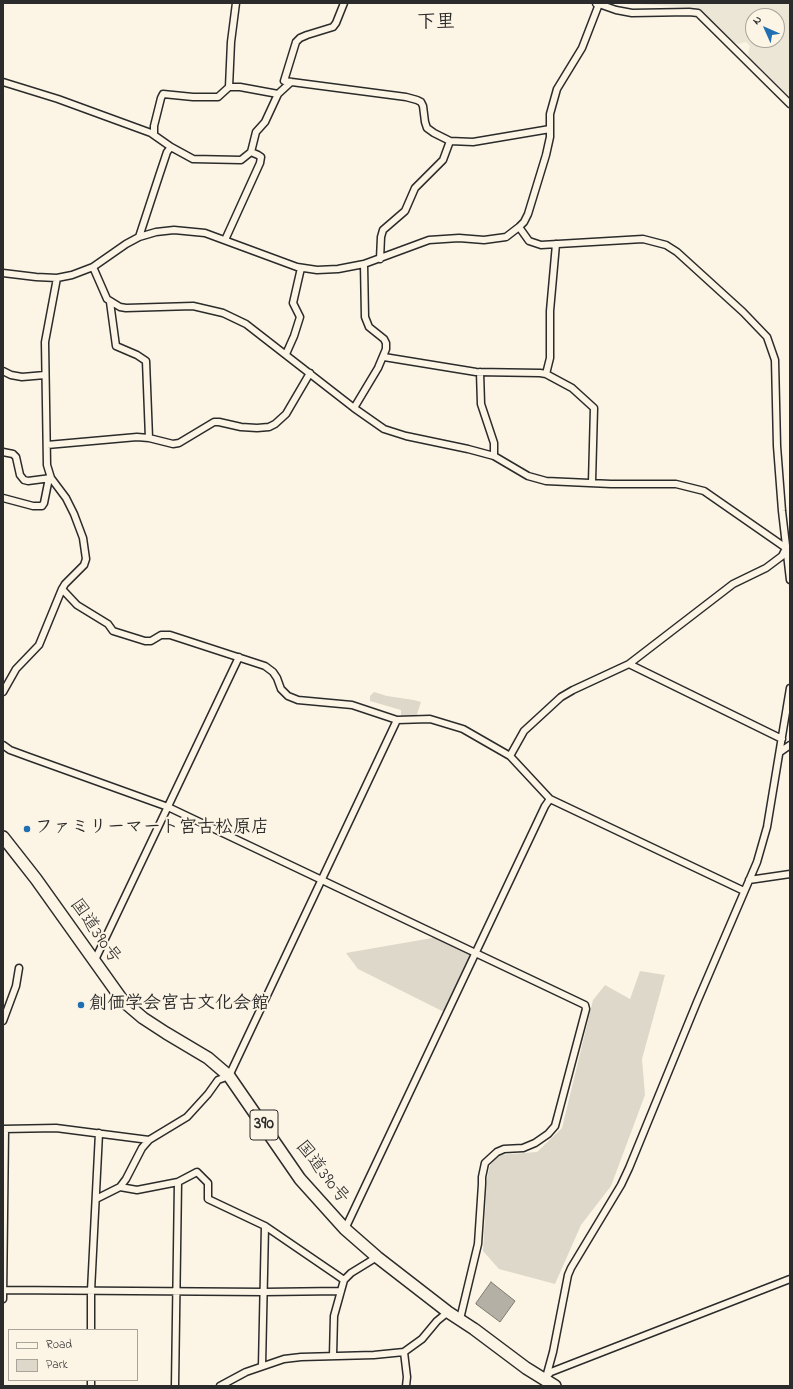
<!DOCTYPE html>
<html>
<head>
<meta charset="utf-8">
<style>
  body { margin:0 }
  #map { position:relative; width:793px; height:1389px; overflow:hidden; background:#fcf5e5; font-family:"Indie Flower",sans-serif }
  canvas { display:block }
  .frame { position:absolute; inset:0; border:4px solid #2b2b2b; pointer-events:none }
  .legend { position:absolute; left:8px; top:1329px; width:130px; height:52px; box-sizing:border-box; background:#fcf5e5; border:1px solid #a8a49b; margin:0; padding:5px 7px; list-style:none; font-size:12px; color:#2b2b2b }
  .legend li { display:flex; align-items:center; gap:8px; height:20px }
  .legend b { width:20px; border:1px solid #a8a49b }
  .north { position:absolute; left:745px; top:8px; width:40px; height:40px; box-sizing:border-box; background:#fcf5e5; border:1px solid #a8a49b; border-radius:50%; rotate:315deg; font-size:11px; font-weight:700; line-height:16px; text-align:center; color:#2b2b2b }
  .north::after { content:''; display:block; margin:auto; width:14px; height:18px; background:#1f6fb2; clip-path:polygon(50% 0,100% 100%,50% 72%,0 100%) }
</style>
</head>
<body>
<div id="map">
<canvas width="793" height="1389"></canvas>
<div class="frame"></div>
<ul class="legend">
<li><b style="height:5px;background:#fcf5e5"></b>Road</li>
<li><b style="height:11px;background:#ded8ca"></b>Park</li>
</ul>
<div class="north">N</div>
</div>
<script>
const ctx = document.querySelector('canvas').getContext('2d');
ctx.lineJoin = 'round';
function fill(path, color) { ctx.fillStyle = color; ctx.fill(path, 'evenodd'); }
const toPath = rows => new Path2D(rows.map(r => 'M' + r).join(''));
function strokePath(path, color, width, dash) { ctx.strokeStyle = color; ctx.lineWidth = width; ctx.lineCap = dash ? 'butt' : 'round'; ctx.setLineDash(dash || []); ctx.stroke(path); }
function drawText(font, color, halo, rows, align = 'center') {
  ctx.font = font + ' "Indie Flower","Klee One",sans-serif'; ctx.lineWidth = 4; ctx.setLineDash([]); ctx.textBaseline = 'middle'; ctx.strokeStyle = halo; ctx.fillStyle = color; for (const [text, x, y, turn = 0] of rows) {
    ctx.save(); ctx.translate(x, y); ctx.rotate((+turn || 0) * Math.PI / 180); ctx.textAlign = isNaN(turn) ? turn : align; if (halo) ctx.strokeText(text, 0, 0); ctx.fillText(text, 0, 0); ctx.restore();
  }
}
const built = toPath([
  [623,3,790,3,790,99,750,60,748,53,750,46,746,42,738,44,731,42,697,8],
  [753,16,777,16,777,40,753,40]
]);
const green = toPath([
  [374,692,387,696,414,700,421,702,416,717,401,716,401,710,370,701,370,696],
  [438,937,474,954,444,1012,358,969,346,953],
  [640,971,665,975,642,1059,645,1095,611,1186,581,1225,555,1284,499,1269,483,1251,487,1178,490,1165,499,1155,537,1152,562,1128,593,1000,605,985,630,999]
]);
const water = toPath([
  [491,1282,515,1301,500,1322,476,1304,476,1303,491,1282]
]);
const street = toPath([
  [344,3,336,23,333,27,307,35,300,38,296,42,284,81,406,97,417,100,421,102,423,106,425,122,427,128,434,133,450,141,473,142,550,129],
  [3,82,58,99,151,133,171,147,193,159,241,160,251,152,258,155,261,157,260,163,225,240],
  [229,87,240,87,278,94],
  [790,104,698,13,689,12,632,13,616,10,599,4,582,48,557,89,550,114,550,137,546,155,528,214,524,222,519,227,506,237,484,240,459,238,429,240,364,264,338,269,317,270,297,267,205,233,174,230,156,232,139,237,126,244,93,267,107,299,120,307,126,308,193,306,223,313,246,324,354,408,384,429,406,436,468,449,494,456,528,476,546,481,611,484,676,484,704,491,786,548,790,553],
  [154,134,154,126,161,98,163,94,193,97,218,97,229,87,231,42,236,3],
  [251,152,256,132,265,122,278,94,291,82],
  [519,227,529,241,541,245,643,239,666,245,677,252,743,312,767,337,775,360,777,446,782,511,790,580],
  [139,237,159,176,167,152,171,147],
  [380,259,381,237,383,230,405,211,415,188,443,160,450,141],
  [3,273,36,277,57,278,72,275,93,267],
  [110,302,116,346,137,355,146,361,149,438],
  [286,354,294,336,300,317,293,303,301,268],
  [384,357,476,372,540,373,546,374,572,388,594,408,592,482],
  [3,371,11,375,22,377,45,375],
  [480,372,481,404,494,443,494,456],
  [546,374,550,358,550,311,556,244],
  [354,408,378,368,386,349,386,343,384,339,369,327,365,317,364,264],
  [47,445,137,437,149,438,173,444,179,443,214,422,219,422,241,427,257,428,269,427,275,424,286,414,310,373],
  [3,452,13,454,16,457,20,475,24,480,28,481,51,478],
  [3,498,33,506,42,506,44,503,49,478],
  [62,589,77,605,108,624,113,631,145,641,151,641,161,635,170,635,265,666,273,672,277,678,281,689,288,696,298,700,352,705,397,720,430,719,463,729,510,756,550,799,744,891],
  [629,664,782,739],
  [3,692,16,669,39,645,62,589,65,584,84,565,86,559,83,538,74,514,66,498,51,478,47,465,45,342,57,278],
  [3,745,10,750,29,757,168,807,585,1005,586,1009,555,1126,548,1134,535,1143,523,1148,504,1149,497,1152,485,1163,482,1177,482,1184,478,1244,460,1319],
  [780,752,790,745],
  [510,756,524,731,561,697,573,690,629,664,733,584,766,568,782,556,786,548],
  [749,880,790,874],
  [94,962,239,657],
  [3,1021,16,986,19,968],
  [3,1129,56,1128,149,1140],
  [120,1187,137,1190,178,1182,197,1172,208,1183,208,1199,265,1226,344,1280],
  [96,1199,120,1187,126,1179,142,1148,149,1140,187,1117,208,1094,218,1080,229,1076,397,720],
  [345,1229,545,806,550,799],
  [3,1290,264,1292,341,1291],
  [3,1299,5,1129],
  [91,1330,91,1291,99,1133],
  [404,1352,407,1377,406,1386],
  [333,1356,334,1316,344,1280,351,1273,377,1257],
  [262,1366,265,1226],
  [546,1377,551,1372,790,1279],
  [545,1381,553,1352,568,1275,571,1268,621,1185,629,1168,697,1002,757,862,767,827,790,688],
  [91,1386,91,1380],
  [175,1386,178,1182],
  [220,1386,246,1372,284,1359,301,1357,374,1355,404,1352,422,1339,437,1321,448,1312]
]);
const secondary = toPath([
  [597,3,599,3]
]);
const highway = toPath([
  [3,837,36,879,123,1001,143,1018,166,1033,208,1058,229,1076,300,1179,345,1229,377,1257,448,1312,474,1329,526,1368,555,1386]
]);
const markers = [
  [27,829,4,"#1f6fb2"],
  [81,1005,4,"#1f6fb2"]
];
const shields = [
  [264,1125,28]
];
const shieldNames = [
  ["390",264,1125]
];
const poiNames = [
  ["ファミリーマート宮古松原店",35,829],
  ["創価学会宮古文化会館",89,1005]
];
const streetNames = [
  ["国道390号",94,932,55],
  ["国道390号",321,1173,52]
];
const neighbourhoodNames = [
  ["下里",436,24]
];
fill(built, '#ece6d7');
fill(green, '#ded8ca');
fill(water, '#b4b0a5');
strokePath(water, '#7d7b74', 1);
strokePath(street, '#2b2b2b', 9);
strokePath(secondary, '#2b2b2b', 11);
strokePath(highway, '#2b2b2b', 14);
strokePath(street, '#fcf5e5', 6);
strokePath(secondary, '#fcf5e5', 8);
strokePath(highway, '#fcf5e5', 11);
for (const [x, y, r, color] of markers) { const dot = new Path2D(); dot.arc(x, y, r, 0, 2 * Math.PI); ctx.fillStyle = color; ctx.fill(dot); strokePath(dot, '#fcf5e5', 1.5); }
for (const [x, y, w] of shields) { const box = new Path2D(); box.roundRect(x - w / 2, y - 15, w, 30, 3); ctx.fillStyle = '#fcf5e5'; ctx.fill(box); strokePath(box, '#2b2b2b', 1); }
drawText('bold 17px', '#2b2b2b', null, shieldNames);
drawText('bold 18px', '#2b2b2b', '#fcf5e5', poiNames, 'left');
drawText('18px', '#2b2b2b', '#fcf5e5', streetNames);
drawText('bold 19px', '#2b2b2b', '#fcf5e5', neighbourhoodNames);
</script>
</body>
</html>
